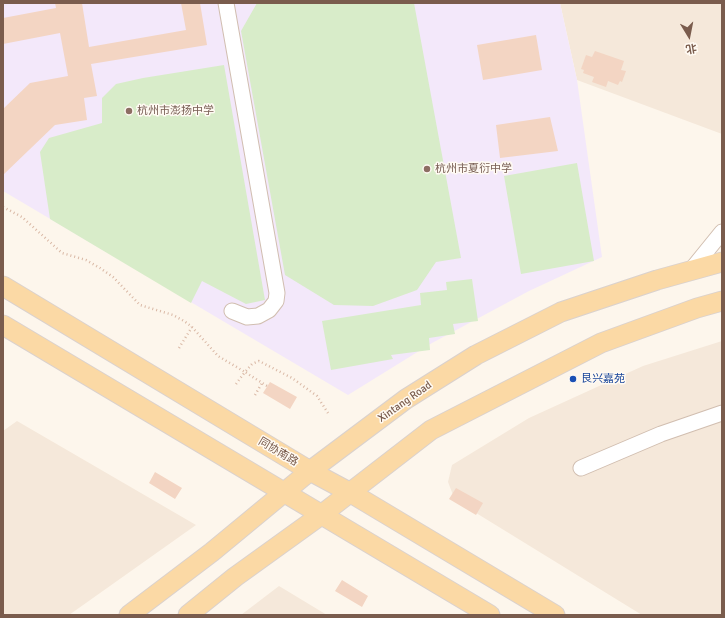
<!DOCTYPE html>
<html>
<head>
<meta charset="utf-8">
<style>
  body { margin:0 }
  #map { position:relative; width:725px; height:618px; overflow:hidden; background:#fdf6ec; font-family:Signika,"Noto Sans SC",sans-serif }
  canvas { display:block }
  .frame { position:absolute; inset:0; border:4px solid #7a5c4d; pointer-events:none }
  .north { position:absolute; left:669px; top:16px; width:40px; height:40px; -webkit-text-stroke:3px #fffaf3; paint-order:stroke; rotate:170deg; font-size:11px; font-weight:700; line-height:16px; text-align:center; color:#7a5c4d }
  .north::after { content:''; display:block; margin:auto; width:14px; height:18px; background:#7a5c4d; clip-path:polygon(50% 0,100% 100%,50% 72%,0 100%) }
</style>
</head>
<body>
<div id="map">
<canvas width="725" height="618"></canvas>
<div class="frame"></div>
<div class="north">北</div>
</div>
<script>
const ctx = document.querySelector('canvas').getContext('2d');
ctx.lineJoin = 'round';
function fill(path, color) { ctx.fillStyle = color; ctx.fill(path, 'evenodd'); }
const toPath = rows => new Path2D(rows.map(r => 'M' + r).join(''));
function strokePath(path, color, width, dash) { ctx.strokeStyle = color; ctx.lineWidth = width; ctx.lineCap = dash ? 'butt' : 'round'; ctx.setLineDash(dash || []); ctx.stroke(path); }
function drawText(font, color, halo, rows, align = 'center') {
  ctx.font = font + ' Signika,"Noto Sans SC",sans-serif'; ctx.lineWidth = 3; ctx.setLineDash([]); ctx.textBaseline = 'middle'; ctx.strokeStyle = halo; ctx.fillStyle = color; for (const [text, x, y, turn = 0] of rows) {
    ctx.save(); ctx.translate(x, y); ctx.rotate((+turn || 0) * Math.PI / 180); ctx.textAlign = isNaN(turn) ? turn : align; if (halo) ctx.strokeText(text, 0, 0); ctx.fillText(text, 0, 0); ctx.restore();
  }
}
const residential = toPath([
  [560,3,722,3,722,134,577,80],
  [722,341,722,615,642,615,455,500,448,482,452,465,529,418,643,366],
  [17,421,196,525,69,615,3,615,3,431],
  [279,586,327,615,241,615]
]);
const education = toPath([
  [3,3,560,3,577,80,602,257,529,291,432,343,348,395,3,191]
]);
const green = toPath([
  [257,3,414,3,461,258,436,262,417,290,373,306,334,305,285,275,241,31],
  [224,65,265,300,246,304,202,281,191,303,50,219,40,152,49,138,102,123,102,98,116,84,143,78],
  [577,163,594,261,521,274,504,176],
  [472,279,478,321,453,324,455,334,429,338,430,350,391,355,393,359,331,370,322,321,421,305,420,293,447,290,446,282]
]);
const building = toPath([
  [55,3,82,3,89,47,186,30,181,3,200,3,207,45,91,64,97,96,84,98,87,120,55,125,3,175,3,109,30,83,68,76,60,33,3,44,3,18,56,8],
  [536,35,542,70,483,80,477,45],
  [595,51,624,61,621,70,626,71,622,82,620,81,618,85,608,81,606,87,592,82,594,77,583,73,584,70,581,69,586,55,592,57],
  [550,117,558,151,500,158,496,125],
  [270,382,297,397,290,409,263,393],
  [155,472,182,488,175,499,149,483],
  [456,488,483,503,476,515,449,499],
  [342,580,368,596,362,607,335,591]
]);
const path = toPath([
  [3,207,22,217,62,253,86,260,100,268,113,277,140,305,173,315,184,321,192,327,218,356,245,372,252,364,259,361,292,378,317,396,328,413],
  [179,348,192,327],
  [236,384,245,372,267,386],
  [255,395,262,383]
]);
const minor = toPath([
  [226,3,277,293,276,301,269,310,258,316,247,317,232,311],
  [692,269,722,232],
  [581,468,661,434,722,413]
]);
const major = toPath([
  [3,286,310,471,351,493,555,615],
  [3,325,490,615],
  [129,615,212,552,310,471,406,399,476,355,561,312,657,280,722,262],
  [188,615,235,577,321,515,431,430,601,343,697,308,722,301]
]);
const markers = [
  [129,111,4,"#8d6e63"],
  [427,169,4,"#8d6e63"],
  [573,379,4,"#1a4fb4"]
];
const educationNames = [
  ["杭州市澎扬中学",137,111],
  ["杭州市夏衍中学",435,169]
];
const transitNames = [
  ["艮兴嘉苑",581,379]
];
const streetNames = [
  ["Xintang Road",405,402,-35],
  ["同协南路",278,452,31]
];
fill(residential, '#f5e8da');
fill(education, '#f3e8fa');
fill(green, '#d8ecc9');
fill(building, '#f3d5c3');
strokePath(minor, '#d1beb0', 17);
strokePath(major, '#dad1cd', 21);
strokePath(path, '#d9b8a5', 2.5, [1, 3]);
strokePath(minor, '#fff', 15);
strokePath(major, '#fbd9a5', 19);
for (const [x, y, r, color] of markers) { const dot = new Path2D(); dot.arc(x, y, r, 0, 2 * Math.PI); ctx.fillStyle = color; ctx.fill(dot); strokePath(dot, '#fffaf3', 1.5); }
drawText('11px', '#785e54', '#fffaf3', educationNames, 'left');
drawText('11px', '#164399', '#fffaf3', transitNames, 'left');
drawText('11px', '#7a5c4d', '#fffaf3', streetNames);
</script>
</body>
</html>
